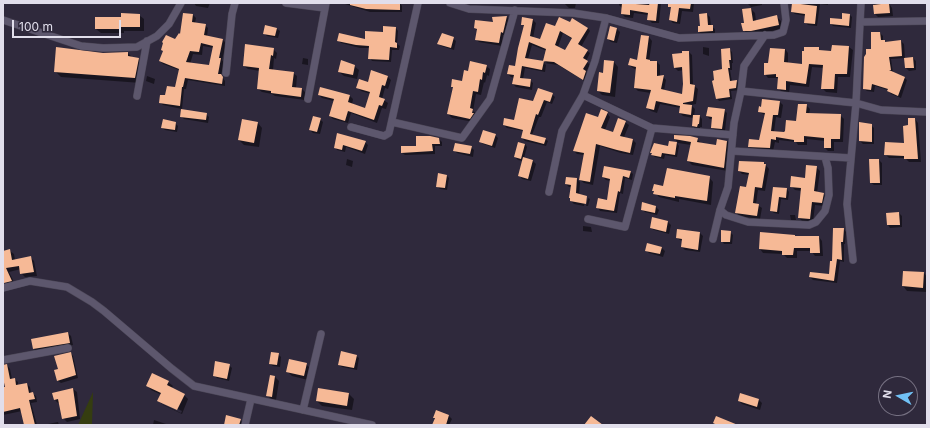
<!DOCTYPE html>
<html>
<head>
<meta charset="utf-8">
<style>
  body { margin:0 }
  #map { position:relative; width:930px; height:428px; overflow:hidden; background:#2f293c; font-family:Inter,sans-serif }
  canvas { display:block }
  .frame { position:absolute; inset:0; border:4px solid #e1deeb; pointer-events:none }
  .north { position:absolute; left:878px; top:376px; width:40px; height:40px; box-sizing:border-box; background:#2f293c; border:1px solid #767182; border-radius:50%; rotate:279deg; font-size:11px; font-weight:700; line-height:16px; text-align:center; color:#e1deeb }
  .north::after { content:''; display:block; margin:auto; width:14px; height:18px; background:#71c1f5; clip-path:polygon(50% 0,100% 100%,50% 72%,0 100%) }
  .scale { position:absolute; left:12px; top:20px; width:109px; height:18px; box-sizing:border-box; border:2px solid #e1deeb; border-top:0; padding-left:5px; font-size:12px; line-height:14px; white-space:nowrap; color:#e1deeb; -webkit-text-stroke:3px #2f293c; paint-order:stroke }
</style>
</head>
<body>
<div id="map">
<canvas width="930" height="428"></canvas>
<div class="frame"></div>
<div class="north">N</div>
<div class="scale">100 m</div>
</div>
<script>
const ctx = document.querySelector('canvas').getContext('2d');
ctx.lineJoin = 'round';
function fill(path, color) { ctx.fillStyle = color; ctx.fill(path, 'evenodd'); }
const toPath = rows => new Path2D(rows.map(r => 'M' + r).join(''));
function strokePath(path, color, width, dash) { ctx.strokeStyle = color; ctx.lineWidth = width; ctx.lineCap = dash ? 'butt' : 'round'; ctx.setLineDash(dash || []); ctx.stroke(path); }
const green = toPath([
  [93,392,92,425,78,425]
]);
const shadow = toPath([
  [194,3,210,3,208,8,196,6],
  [342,3,400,3,402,6,402,12,370,12],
  [564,3,576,3,575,8,569,8],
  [619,3,661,3,659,23,652,23,648,19,649,15,634,13,633,18,625,17,622,14,622,8,619,5],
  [672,3,694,3,693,12,682,11,680,24,673,23,670,20],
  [747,3,762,3,762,5,751,7],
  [793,3,828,3,828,5,820,4,817,26,808,25,805,22,806,16,795,14,792,12],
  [828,3,840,3,840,4],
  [874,3,890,3,890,5,892,8,893,16,878,17,875,14],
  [751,9,755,13,756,21,777,17,781,21,782,29,756,34,748,35,744,30],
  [707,14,710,17,711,26,715,29,715,33,702,34,699,32],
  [139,15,144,19,144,31,124,31,124,33,101,33,96,29,122,18],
  [193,15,196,18,195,23,205,25,208,28,207,37,223,40,226,43,222,60,224,62,221,75,225,81,225,86,188,80,186,89,184,89,182,109,163,105,160,102,176,88,179,70,163,64,160,61,181,35],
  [203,46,214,48,210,67,190,64,193,54,202,55],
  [850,15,852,17,851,28,833,26,831,24,843,20],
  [507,17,510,20,506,35,503,35,502,46,479,42,476,39,478,31,475,28,494,23,494,18],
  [533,20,536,23,533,38,541,40,555,28,588,28,590,31,581,47,590,53,586,61,590,65,586,72,589,75,586,82,558,65,544,63,546,65,545,72,525,68,523,79,530,80,533,83,532,90,516,87,513,84,514,78,511,77,508,74,516,67,525,27,522,24],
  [563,33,572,39,566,51,558,47],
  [532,45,547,51,544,60,547,63,528,59],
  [396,28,398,31,397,44,400,46,399,50,392,50,391,62,372,61,370,58,370,48,360,48,341,43,338,40,366,41],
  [611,28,617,29,620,32,617,43,611,42,608,39],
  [277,29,280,31,278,38,267,36,264,33],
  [880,33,883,36,883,41,886,42,901,41,904,44,905,58,891,59,893,73,904,77,907,80,901,98,891,94,888,90,875,86,874,92,867,91,864,89,872,50],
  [642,36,649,37,652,41,649,61,651,62,657,62,660,65,660,76,663,76,666,80,664,91,682,95,684,84,684,70,678,71,674,67,689,52,692,55,693,85,698,89,696,104,691,105,695,109,694,116,700,116,702,119,702,127,700,127,700,129,695,129,693,126,693,118,683,116,680,113,681,108,660,104,657,113,651,111,647,108,651,93,638,91,635,88,637,70,633,68,629,65,637,61],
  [453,38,456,41,454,50,441,46,439,43],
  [832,46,849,47,853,50,850,77,838,77,837,93,826,92,822,88,824,68,812,67,809,87,790,85,789,93,782,92,778,88,779,79,777,78,768,78,765,74,768,64,785,49,788,53,788,63,803,66,818,48,821,51,832,52],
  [703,47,709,48,709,56,703,54],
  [273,49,277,53,276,59,274,58,273,70,293,73,297,76,296,88,302,89,306,93,305,100,275,96,272,94,262,92,258,89,260,71,248,69,244,66],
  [730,50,732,52,733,63,732,63,732,70,730,70,732,82,737,82,739,84,739,90,731,91,732,99,719,101,717,98,723,70],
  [128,53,133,58,138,59,144,65,141,83,61,77,55,71,102,54],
  [303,58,308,59,308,65,302,64],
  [913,58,916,61,916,70,909,71,906,68,905,59],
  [614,62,618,67,615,97,602,95,598,91],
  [354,66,359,70,357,79,344,76,339,72],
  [486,66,490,69,489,76,487,75,485,83,484,82,481,95,476,94,473,111,476,113,474,122,452,118,448,114,453,88,452,86,463,82,468,72],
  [372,72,388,77,391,80,388,89,385,88,382,99,388,103,386,109,382,108,377,123,351,113,348,123,333,119,330,116,334,101,322,98,319,95,321,89,350,96,353,99,352,105,365,110,371,94,361,91,357,87,368,83],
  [147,76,155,79,154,84,146,81],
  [552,94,555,97,552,104,547,102,541,117,539,117,532,135,545,139,548,141,546,146,525,141,522,138,524,131,507,128,504,125,515,121,533,102],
  [763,100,780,102,783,105,781,118,776,117,774,132,784,133,797,123,806,105,810,109,809,114,840,115,844,119,843,142,834,142,834,151,828,151,825,148,825,141,807,139,807,145,798,145,796,142,779,140,779,143,775,142,773,151,752,150,749,147,760,141,765,115,759,112,762,108],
  [724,110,727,113,725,131,715,131,712,128,713,119,710,119,707,116],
  [607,113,610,117,605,130,614,133,625,122,629,125,624,137,633,140,636,143,633,155,621,153,600,146,593,185,584,183,580,180,585,155,577,154,574,151,599,118],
  [206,114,209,117,208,123,184,119,181,116],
  [320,119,323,122,320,134,313,133,310,130],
  [915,119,918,123,921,162,909,162,905,158,889,158,885,154,905,144,909,126],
  [175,123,178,126,177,132,165,130,162,128],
  [258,123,262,128,259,147,244,145,239,140],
  [871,125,874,128,874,144,863,144,860,141],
  [338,134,365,142,368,145,365,154,346,147,345,152,337,150,335,147],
  [495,135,498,138,495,148,483,144,480,141],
  [439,139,442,142,442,146,435,146,435,154,405,155,402,153],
  [675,139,697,139,701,143,716,146,727,141,731,145,728,171,692,165,688,161,691,145,678,143],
  [677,143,679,146,677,157,665,155,664,159,655,157,652,155],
  [525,144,527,147,524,158,533,161,536,164,531,181,522,179,520,176,523,161,518,160,515,157],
  [471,147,474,150,473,157,457,153,454,150],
  [347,159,353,161,352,167,346,165],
  [879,160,882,163,882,185,874,185,871,183],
  [740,162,764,163,769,169,765,191,758,190,756,204,762,208,760,219,739,216,736,212,747,188,750,175,742,174,739,171],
  [816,167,820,171,817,193,823,194,827,197,825,206,815,205,813,222,802,221,799,218,802,191,795,190,791,186,806,179],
  [630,171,633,174,632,180,625,178,623,194,620,193,617,213,600,211,598,208,608,201,611,181,606,180,603,177],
  [446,175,449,178,447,190,440,189,437,186],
  [709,177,713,182,711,205,679,199,679,202,659,197,653,190],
  [567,178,577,179,580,182,579,195,587,197,586,197,584,206,574,204,571,201,572,187,569,187,566,184],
  [774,188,787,189,789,192,788,200,781,199,779,214,774,213,771,211],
  [588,198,590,199,588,206,586,206],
  [656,207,659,210,657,215,645,212,642,209],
  [899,213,902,216,902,227,890,228,888,225],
  [790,215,795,215,796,220,791,220],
  [653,219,668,222,671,225,669,234,654,230,651,228],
  [583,226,591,227,592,232,583,231],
  [844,229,846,232,845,244,844,244,844,262,840,261,837,283,813,280,810,277,830,276,833,262],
  [730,232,733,235,732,244,724,244,722,241],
  [700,233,703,236,700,252,685,250,682,247,683,241,680,240,677,238],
  [761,233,796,237,819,237,822,241,823,256,815,256,811,251,797,251,797,258,787,258,783,254,763,253,760,249],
  [648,244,662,248,665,251,663,257,649,253,646,250],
  [10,251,14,254,15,260,30,257,34,261,37,276,25,277,21,273,21,269,9,272,15,284,8,286,5,283,3,284,3,252],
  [924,273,927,277,927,292,907,291,903,286],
  [68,333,71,336,73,345,37,352,34,349,32,340],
  [71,353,73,356,78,378,61,383,58,381,59,369],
  [278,354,281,357,280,367,273,366,270,364],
  [356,356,359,358,357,370,342,367,339,365],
  [306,364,311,369,308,380,292,376,287,371],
  [7,365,10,369,12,379,14,379,18,382,18,385,27,384,30,387,31,393,36,396,37,402,31,403,37,425,25,425,22,411,3,415,3,388,6,387,3,366],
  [229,365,232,368,229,381,217,378,214,375],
  [275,377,279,381,276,400,271,399,267,395],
  [168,382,173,386,171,389,184,395,188,399,182,414,163,405,159,401,162,395,151,390,147,385],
  [162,402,182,411,181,413,162,404],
  [73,389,77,392,80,419,67,422,63,418,60,403,58,403,55,400],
  [319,389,349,394,354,399,352,410,322,406,317,401],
  [741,394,759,400,762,403,760,410,742,404,739,401],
  [436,412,449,416,452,419,449,425,433,425],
  [154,420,166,424,167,425,153,425],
  [240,420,243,422,242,425,225,425],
  [58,422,59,425,48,425,48,424]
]);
const building = toPath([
  [350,3,400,3,400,10,366,9,350,5],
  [622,3,649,5,650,3,658,3,656,21,647,20,648,13,630,10,630,15,621,14],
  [668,3,691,3,690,9,679,8,677,22,669,20,671,7,668,7],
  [792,3,817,6,815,24,804,23,805,14,791,12],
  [889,3,890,13,874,14,873,5],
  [751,8,753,21,777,15,779,25,751,31,743,31,741,23,744,23,742,9],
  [121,13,140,14,140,27,120,27,120,29,95,29,95,17,121,17],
  [183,13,193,14,192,22,206,24,204,35,223,39,219,58,221,58,218,74,221,74,223,77,222,84,185,78,183,87,182,87,180,106,159,103,160,95,165,95,167,86,175,87,179,69,159,61,163,51,161,50,163,43,162,42,166,35,175,39,179,33,180,34],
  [201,43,213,46,209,65,186,62,190,51,199,52],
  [707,13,708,25,713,25,713,31,698,32,698,26,700,26,699,14],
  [842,13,850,14,849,26,830,24,830,18,842,19],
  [507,16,503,33,501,32,499,43,475,40,477,29,474,28,475,20,493,22,492,17],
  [522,17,533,19,530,36,540,39,546,23,555,26,559,17,570,22,572,18,588,28,578,44,588,50,583,58,588,61,583,69,586,71,583,80,554,62,543,61,546,49,529,42,525,58,544,61,542,70,522,66,520,78,531,79,530,87,512,84,514,75,507,74,509,65,515,66,518,48,524,25,521,25],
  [560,31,572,38,565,50,555,45],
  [265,25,277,28,275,36,263,34],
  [383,26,396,27,395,42,397,43,397,48,390,47,389,60,368,59,369,46,356,45,337,41,339,33,365,39,365,31,383,32],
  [610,26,617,28,614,41,607,39],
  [871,32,880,32,881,40,885,40,885,42,901,40,902,56,889,57,891,70,889,70,905,77,898,96,887,91,888,89,872,84,871,90,863,89,864,57,866,54,866,49,871,49],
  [442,33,454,37,451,48,437,44],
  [641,35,649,36,646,59,650,60,650,61,657,61,657,76,664,75,661,89,682,94,683,84,682,67,674,68,672,54,682,53,682,51,689,51,690,84,695,85,693,101,683,103,683,104,692,105,691,115,679,113,680,106,656,101,654,110,646,108,651,90,634,88,636,67,628,65,630,58,637,60],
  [245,44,274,48,273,56,271,55,269,69,294,72,292,87,302,88,301,97,271,93,271,91,257,89,259,68,243,66],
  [832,45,849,46,847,74,835,74,834,89,821,89,823,65,809,64,806,84,786,81,786,90,777,89,778,77,776,77,776,74,764,75,764,63,768,63,770,48,785,49,784,62,802,64,802,51,804,51,804,47,819,47,819,50,831,51],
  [56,47,103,53,128,52,128,56,139,58,135,78,54,72],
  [730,48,731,60,729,60,730,68,728,68,730,81,737,80,736,88,729,89,730,97,716,99,712,81,714,80,713,71,722,69,721,49],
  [913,57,914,68,905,68,904,58],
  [341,60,355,65,353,75,338,72],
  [604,60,614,61,610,93,597,91,599,72,603,73],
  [470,61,487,65,485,73,483,72,482,80,480,79,478,92,473,91,470,108,473,109,472,113,474,113,470,119,447,114,453,87,451,87,452,79,462,81,464,70,468,71],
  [371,70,388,76,385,86,382,85,379,97,385,99,382,106,379,105,374,120,348,111,345,121,329,116,334,99,318,95,320,87,350,95,348,102,365,108,370,92,356,88,359,79,368,82],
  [538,88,553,93,550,102,544,100,538,115,536,114,530,134,546,138,544,144,521,138,523,130,503,125,504,118,514,120,519,98,533,101],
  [762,99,780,101,778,115,773,115,771,131,784,132,785,131,786,120,796,121,798,104,807,104,806,113,841,114,840,139,831,139,831,148,824,148,824,138,804,136,804,142,794,142,794,140,776,137,776,140,771,139,770,148,748,147,749,139,759,140,765,113,758,112,759,106,761,107],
  [708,107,725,109,722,129,711,128,712,117,706,116],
  [181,109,207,113,206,120,180,117],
  [601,109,608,112,601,128,613,132,618,118,626,121,620,136,633,139,630,153,617,150,596,144,590,182,579,180,584,153,573,151,586,113,598,117],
  [693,115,700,115,699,124,698,124,697,127,692,126],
  [313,116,321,118,317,132,309,130],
  [908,118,915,118,918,159,904,159,904,156,884,155,885,142,904,143,903,126,908,125],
  [163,119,176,122,175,130,161,128],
  [242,119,258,122,254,143,238,140],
  [859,122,872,124,872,142,859,141],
  [483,130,496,134,492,146,479,142],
  [337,133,366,141,362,151,343,145,342,150,334,148],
  [674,135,690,136,698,138,697,142,716,145,717,139,727,141,724,168,687,161,691,142,674,139],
  [416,136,430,136,439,138,440,144,432,144,433,151,401,153,401,146,416,146],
  [669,141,677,142,675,155,662,153,661,157,651,155,652,153,650,153,654,143,668,146],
  [518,142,525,144,521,159,514,157],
  [455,143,472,146,470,154,453,151],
  [523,157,533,160,528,179,518,176],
  [869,159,879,159,880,183,870,183],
  [739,161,764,162,764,164,766,164,762,188,755,187,753,203,759,204,757,216,735,213,740,186,746,187,749,173,738,171],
  [806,165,817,166,814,191,824,193,822,203,812,202,810,219,798,218,801,188,790,187,791,176,805,178],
  [604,166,631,171,629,178,623,176,620,192,618,191,614,211,596,208,598,198,607,200,610,179,602,177],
  [667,168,710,176,707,201,675,196,675,198,653,194,654,191,652,191,654,184,663,186],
  [438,173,447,175,445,188,436,187],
  [566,177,577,178,576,193,587,196,586,204,570,201,570,198,569,198,571,185,565,184],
  [773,187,787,188,786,198,779,197,777,212,770,211],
  [642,202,656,206,655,213,641,210],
  [899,212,900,225,887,225,886,213],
  [652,217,668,221,666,232,650,228],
  [833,228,844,228,843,242,841,242,842,260,837,259,834,281,809,277,810,272,829,274,830,261,832,261],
  [677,229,700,232,698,250,681,247,682,239,676,238],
  [721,230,731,231,730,242,721,242],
  [760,232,795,235,795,236,819,236,820,253,810,253,810,248,794,248,793,255,782,255,782,251,759,249],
  [647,243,662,247,660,254,645,251],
  [10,249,12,260,31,256,34,272,20,274,19,266,6,268,12,281,4,283,3,251],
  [903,271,924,272,923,288,902,286],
  [68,332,70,343,33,349,31,339],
  [341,351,357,355,354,368,338,365],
  [71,352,76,375,57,381,54,370,58,369,54,356],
  [271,352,279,353,277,365,269,364],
  [289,359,307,363,304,376,286,372],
  [215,361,230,364,227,379,213,376],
  [7,364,10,379,15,378,16,385,27,383,29,393,33,392,35,399,29,400,35,425,24,425,20,408,3,412,3,387,5,387,3,378,3,365],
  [152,373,169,381,167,385,185,394,177,410,157,401,161,393,146,386],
  [270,375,275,376,272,397,266,396],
  [73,388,77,416,62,419,58,399,54,400,52,393],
  [318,388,349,393,347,406,316,401],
  [740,393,759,399,757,407,738,401],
  [436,410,449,415,446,425,432,425,435,418,433,418],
  [226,415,241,419,239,425,224,425],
  [591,416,603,425,584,425],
  [716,416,738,425,717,425,713,423]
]);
const minor = toPath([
  [286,3,325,8],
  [450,3,469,9,573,13,606,18,679,38,774,35,783,32,786,20,784,3],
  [3,20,81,46,103,48,137,47,157,36,169,24,181,3],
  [860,22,927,21],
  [226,73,232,14,235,3],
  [741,91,856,103,881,110,927,112],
  [583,95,652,128,733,135],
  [137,96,147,41],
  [308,99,326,3],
  [392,122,462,138,490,99,515,10],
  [351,127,384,136,389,133,418,3],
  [732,151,851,158],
  [549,192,562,131,583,95,595,61,606,18],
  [720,210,726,215,748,222,809,225,816,222,825,211,829,195,828,168,825,157],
  [588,219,625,227,652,128],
  [713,239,720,210,728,187,734,123,741,91,744,66,765,35],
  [853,260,847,204,856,103,861,3],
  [3,288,30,281,67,287,92,302,104,311,171,368,194,386,372,425],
  [3,360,68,348],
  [303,410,321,334],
  [245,425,251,399]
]);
fill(green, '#353d10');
fill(shadow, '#0007');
fill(building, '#f6b996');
strokePath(minor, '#4c4757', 8);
strokePath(minor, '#5d576d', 7);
</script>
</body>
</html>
